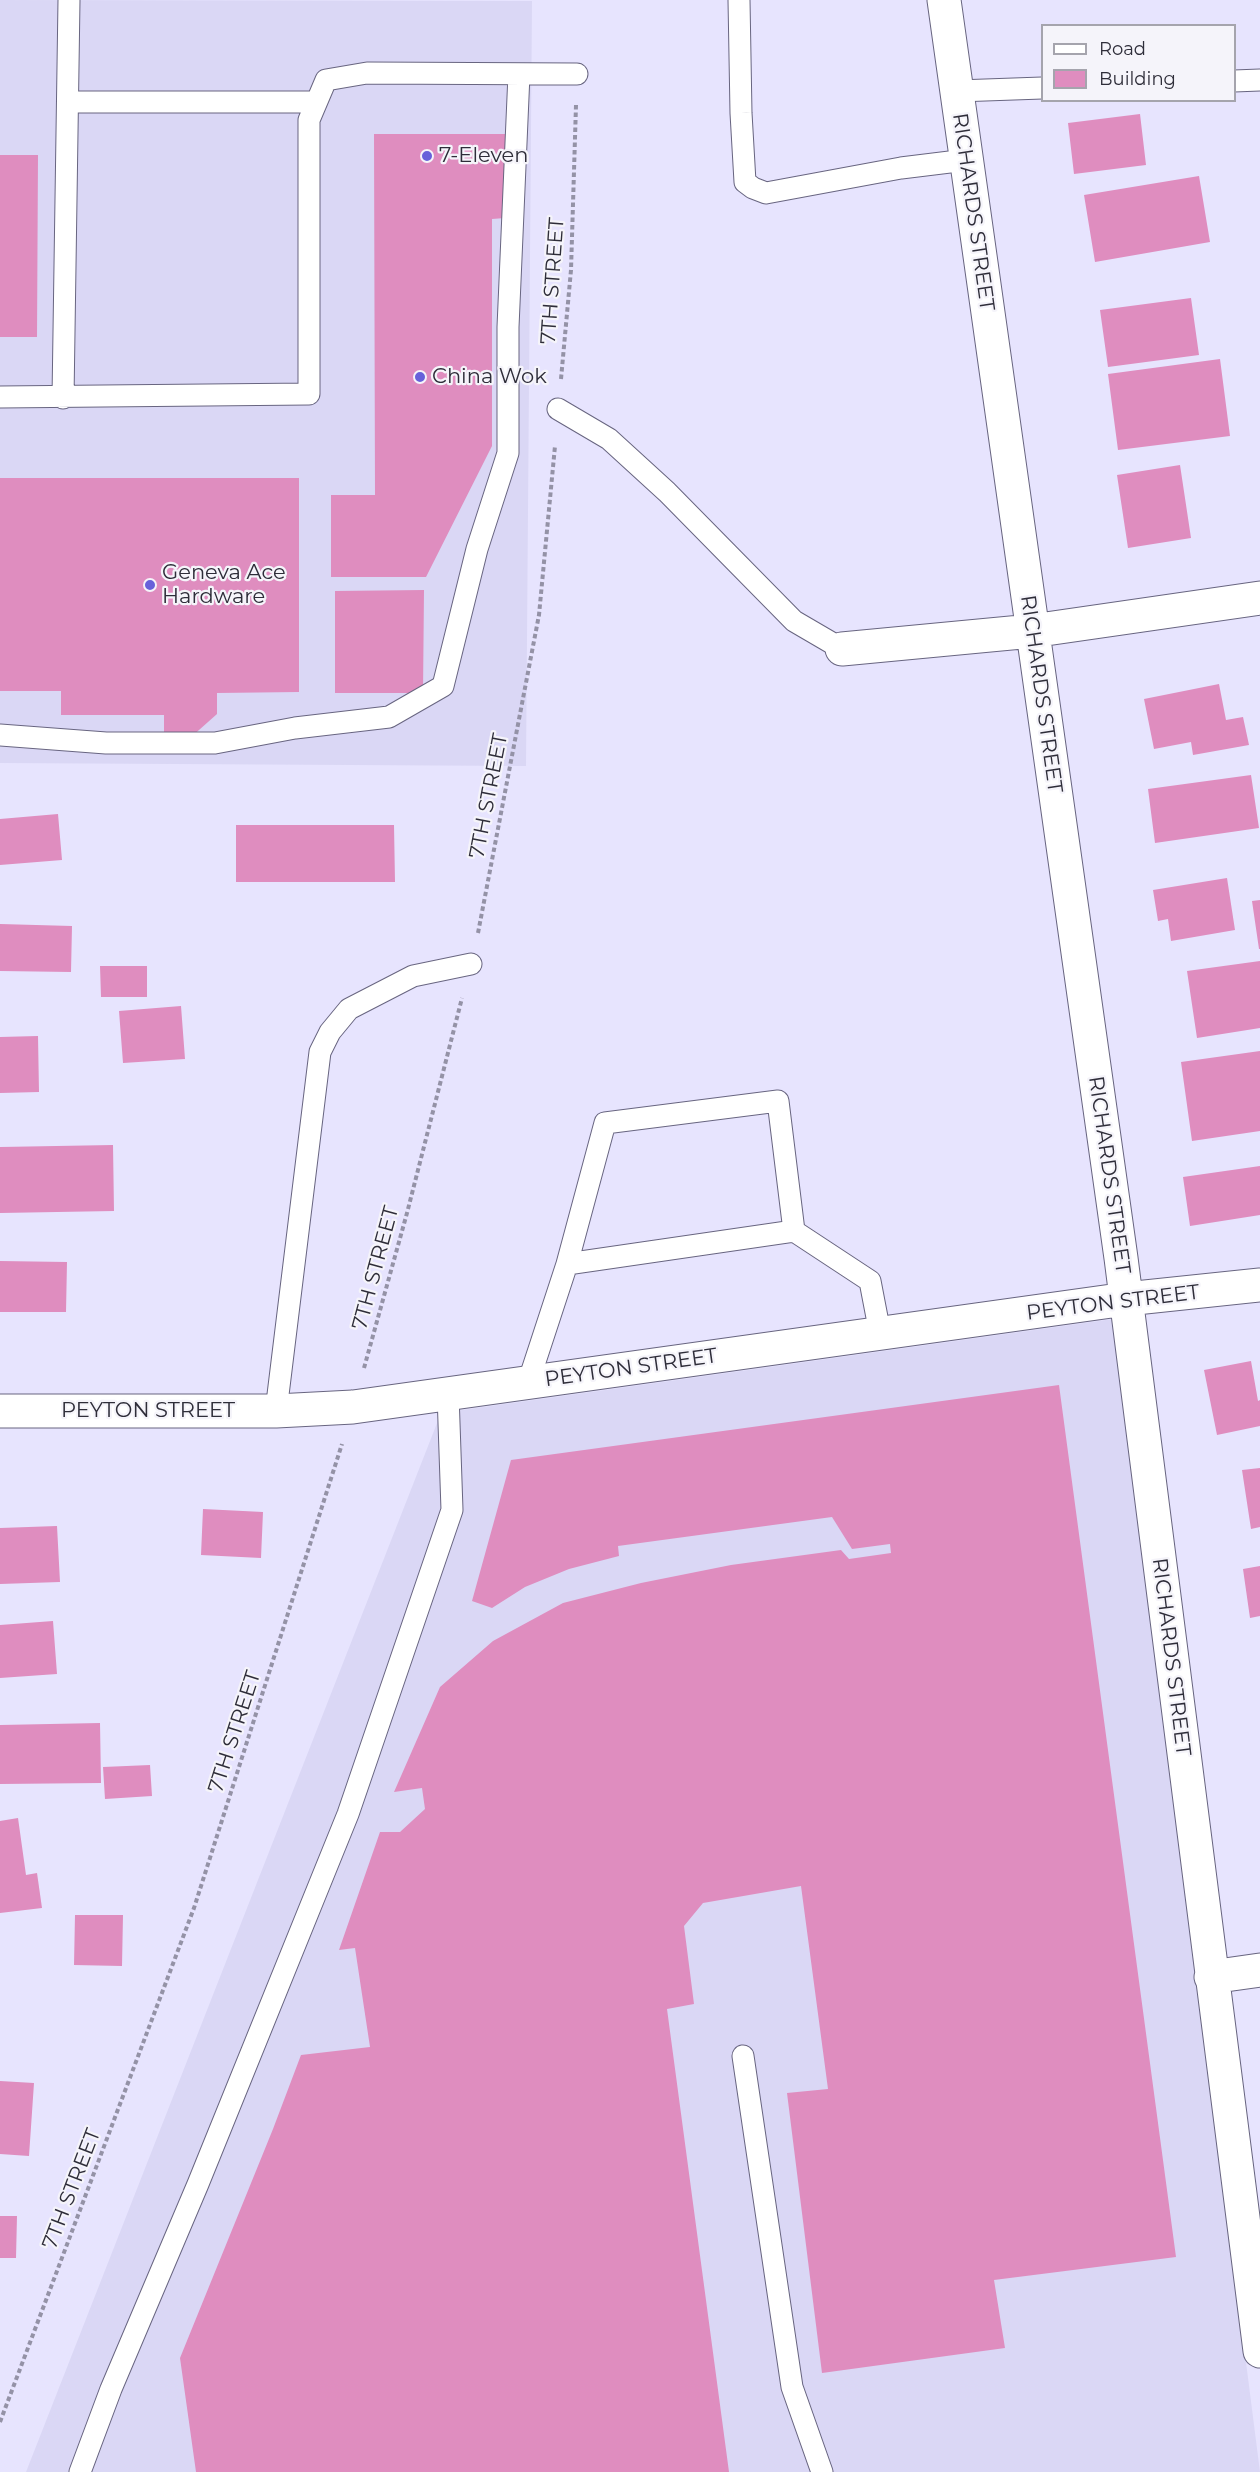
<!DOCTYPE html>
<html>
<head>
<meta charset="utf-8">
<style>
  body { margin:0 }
  #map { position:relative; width:1260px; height:2472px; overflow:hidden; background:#e7e4fe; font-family:Montserrat,sans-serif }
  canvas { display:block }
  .legend { position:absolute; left:1041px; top:24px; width:195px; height:78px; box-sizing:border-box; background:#f5f4fa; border:2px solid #a5a4ad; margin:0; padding:8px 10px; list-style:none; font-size:18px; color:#2e2d39 }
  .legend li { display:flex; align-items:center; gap:12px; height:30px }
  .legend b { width:30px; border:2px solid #a5a4ad }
</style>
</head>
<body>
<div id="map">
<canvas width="1260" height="2472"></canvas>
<ul class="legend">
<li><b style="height:8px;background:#fff"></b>Road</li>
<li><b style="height:16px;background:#df8dbf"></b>Building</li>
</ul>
</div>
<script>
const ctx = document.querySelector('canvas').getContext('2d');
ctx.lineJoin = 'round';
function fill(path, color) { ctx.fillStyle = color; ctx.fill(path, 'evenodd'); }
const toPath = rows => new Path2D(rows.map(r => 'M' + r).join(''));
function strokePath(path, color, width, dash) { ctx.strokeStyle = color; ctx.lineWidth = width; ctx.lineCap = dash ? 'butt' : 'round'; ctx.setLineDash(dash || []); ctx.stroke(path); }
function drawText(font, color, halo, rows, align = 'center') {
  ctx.font = font + ' Montserrat,sans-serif'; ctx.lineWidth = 4.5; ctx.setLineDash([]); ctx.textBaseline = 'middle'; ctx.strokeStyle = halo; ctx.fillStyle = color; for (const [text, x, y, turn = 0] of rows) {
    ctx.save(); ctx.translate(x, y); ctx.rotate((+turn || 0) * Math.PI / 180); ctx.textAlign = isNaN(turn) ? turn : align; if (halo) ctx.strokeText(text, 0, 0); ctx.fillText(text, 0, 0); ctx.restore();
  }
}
const built = toPath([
  [0,0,532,1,526,766,0,763],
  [1113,1319,1260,2472,26,2472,441,1413]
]);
const building = toPath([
  [1140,114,1146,165,1074,174,1068,123],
  [374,134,505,134,505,218,492,219,492,446,426,577,331,577,331,495,375,495],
  [0,155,38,155,37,337,0,337],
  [1199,176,1210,242,1095,262,1084,195],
  [1191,298,1199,355,1108,367,1100,310],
  [1220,359,1230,436,1118,450,1108,374],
  [1180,465,1191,538,1128,548,1117,475],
  [0,478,299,478,299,692,217,693,217,714,190,738,164,738,164,715,61,715,61,691,0,691],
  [424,590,423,693,335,693,335,591],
  [1219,684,1226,720,1243,717,1249,745,1193,755,1191,742,1154,749,1144,699],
  [1251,775,1259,828,1155,843,1148,789],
  [58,814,62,860,0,865,0,819],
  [236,825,394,825,395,882,236,882],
  [1227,878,1235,930,1171,941,1168,919,1158,921,1153,890],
  [1260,900,1260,949,1259,949,1252,901],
  [0,924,72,926,71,972,0,971],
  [1260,961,1260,1028,1197,1038,1187,971],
  [100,966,147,966,147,997,101,997],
  [181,1006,185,1059,123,1063,119,1011],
  [38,1036,39,1092,0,1093,0,1037],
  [1260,1051,1260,1131,1192,1141,1181,1062],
  [113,1145,114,1211,0,1213,0,1147],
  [1260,1166,1260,1215,1190,1226,1183,1177],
  [0,1261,67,1262,66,1312,0,1312],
  [1251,1361,1258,1401,1260,1400,1260,1426,1217,1435,1204,1370],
  [1059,1385,1176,2257,994,2280,1005,2348,822,2373,787,2093,828,2089,801,1886,703,1903,684,1926,694,2004,667,2009,729,2472,196,2472,180,2358,273,2129,301,2055,370,2047,355,1948,339,1950,380,1832,400,1832,425,1809,422,1788,394,1792,440,1687,493,1641,563,1603,641,1583,731,1565,841,1550,849,1559,891,1553,890,1544,852,1549,832,1517,618,1546,619,1556,569,1569,525,1587,492,1608,472,1601,511,1460],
  [1260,1468,1260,1527,1251,1529,1242,1470],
  [203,1509,263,1512,261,1558,201,1555],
  [57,1526,60,1582,0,1584,0,1528],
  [1260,1566,1260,1616,1250,1618,1243,1569],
  [53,1621,57,1674,0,1678,0,1625],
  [100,1723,101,1783,0,1784,0,1725],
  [150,1765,152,1796,105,1799,103,1767],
  [18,1818,26,1875,37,1873,42,1908,0,1913,0,1821],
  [75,1915,123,1915,122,1966,74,1965],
  [0,2081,34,2083,29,2156,0,2154],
  [0,2216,17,2216,16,2258,0,2258]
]);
const path = toPath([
  [561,379,571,270,576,105],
  [478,933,539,615,555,446],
  [364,1368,407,1213,462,998],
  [0,2422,194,1908,342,1444]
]);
const lane = toPath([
  [739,0,741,113,745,182,753,188,766,193,901,168,966,160],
  [1234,81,1260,80],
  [957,91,1042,88],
  [69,102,316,102],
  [0,397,309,394,309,120,326,80,367,73,577,74],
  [63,398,69,0],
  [558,409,609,439,667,492,794,621,842,649],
  [0,735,106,743,215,743,295,728,389,717,443,686,477,549,508,453,508,327,519,74],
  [567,1264,605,1123,778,1101,794,1231],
  [528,1383,567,1264,794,1231,870,1281,880,1333],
  [276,1411,320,1052,330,1032,349,1009,413,976,471,964],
  [743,2056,792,2387,822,2472],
  [80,2472,111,2389,198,2184,348,1814,452,1510,448,1394]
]);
const street = toPath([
  [944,0,1121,1258,1260,2351],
  [842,649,1032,631,1260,598],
  [0,1411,276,1411,353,1407,1126,1299,1260,1285],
  [1211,1977,1260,1970]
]);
const markers = [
  [427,156,6,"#6761da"],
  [420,377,6,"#6761da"],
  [150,585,6,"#6761da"]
];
const poiNames = [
  ["7-Eleven",439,156],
  ["China Wok",432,377],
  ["Geneva Ace",162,573],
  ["Hardware",162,597]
];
const streetNames = [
  ["RICHARDS STREET",973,212,82],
  ["7TH STREET",553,281,-86],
  ["RICHARDS STREET",1041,694,82],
  ["7TH STREET",489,796,-79],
  ["RICHARDS STREET",1109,1175,82],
  ["7TH STREET",376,1268,-75],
  ["PEYTON STREET",1113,1303,-7],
  ["PEYTON STREET",631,1368,-8],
  ["PEYTON STREET",148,1411],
  ["RICHARDS STREET",1171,1657,83],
  ["7TH STREET",235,1732,-72],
  ["7TH STREET",72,2189,-69]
];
fill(built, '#dad7f5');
fill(building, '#df8dbf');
strokePath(lane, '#686580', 23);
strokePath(street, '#686580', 35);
strokePath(path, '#9492a6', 4, [4.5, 3]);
strokePath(lane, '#fff', 21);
strokePath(street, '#fff', 33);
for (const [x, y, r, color] of markers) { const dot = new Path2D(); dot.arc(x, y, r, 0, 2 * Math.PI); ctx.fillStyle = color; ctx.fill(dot); strokePath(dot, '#f5f4fa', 2); }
drawText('21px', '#2e2d39', '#f5f4fa', poiNames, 'left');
drawText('21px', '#2e2d39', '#f5f4fa', streetNames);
</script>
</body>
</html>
